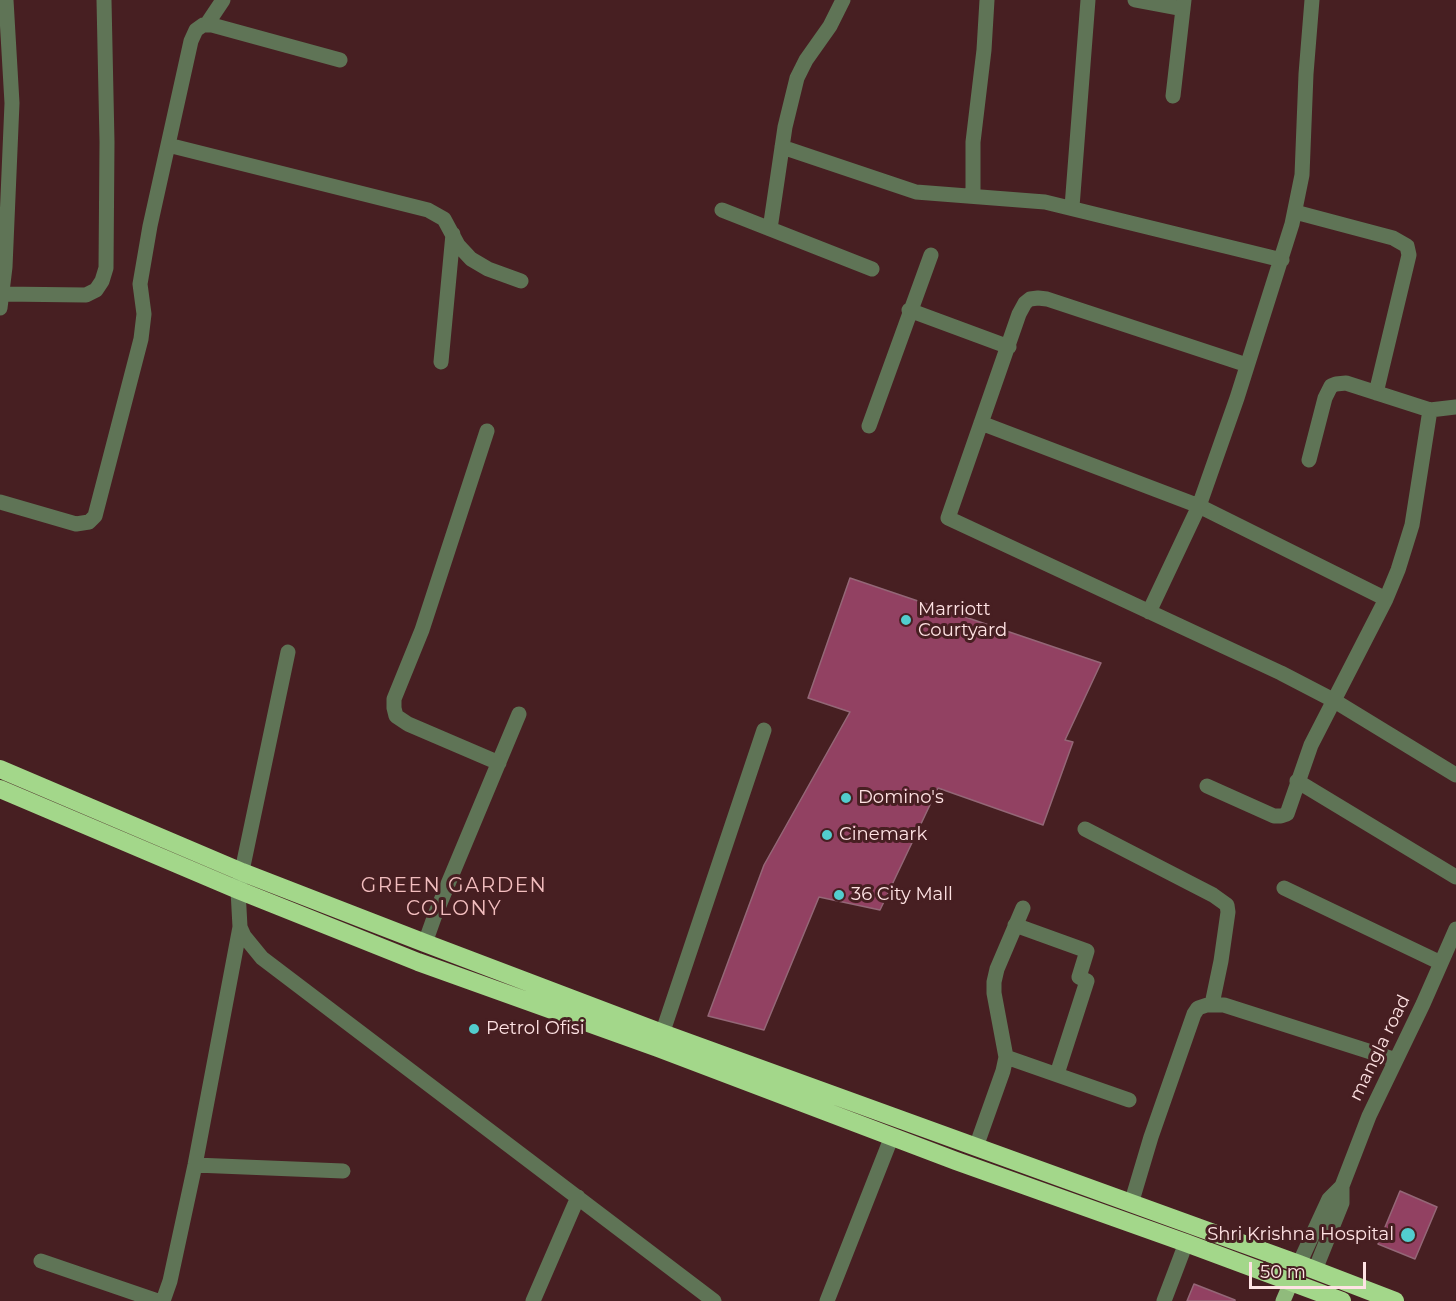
<!DOCTYPE html>
<html>
<head>
<meta charset="utf-8">
<style>
  body { margin:0 }
  #map { position:relative; width:1456px; height:1301px; overflow:hidden; background:#471f22; font-family:Montserrat,sans-serif }
  canvas { display:block }
  .scale { position:absolute; left:1249px; top:1262px; width:117px; height:27px; box-sizing:border-box; border:3px solid #ffe3e4; border-top:0; padding-left:8px; font-size:18px; line-height:21px; white-space:nowrap; color:#ffe3e4; -webkit-text-stroke:4px #471f22; paint-order:stroke }
</style>
</head>
<body>
<div id="map">
<canvas width="1456" height="1301"></canvas>
<div class="scale">50 m</div>
</div>
<script>
const ctx = document.querySelector('canvas').getContext('2d');
ctx.lineJoin = 'round';
function fill(path, color) { ctx.fillStyle = color; ctx.fill(path, 'evenodd'); }
const toPath = rows => new Path2D(rows.map(r => 'M' + r).join(''));
function strokePath(path, color, width, dash) { ctx.strokeStyle = color; ctx.lineWidth = width; ctx.lineCap = dash ? 'butt' : 'round'; ctx.setLineDash(dash || []); ctx.stroke(path); }
function drawText(font, color, halo, rows, align = 'center') {
  ctx.font = font + ' Montserrat,sans-serif'; ctx.lineWidth = 6; ctx.setLineDash([]); ctx.textBaseline = 'middle'; ctx.strokeStyle = halo; ctx.fillStyle = color; for (const [text, x, y, turn = 0] of rows) {
    ctx.save(); ctx.translate(x, y); ctx.rotate((+turn || 0) * Math.PI / 180); ctx.textAlign = isNaN(turn) ? turn : align; if (halo) ctx.strokeText(text, 0, 0); ctx.fillText(text, 0, 0); ctx.restore();
  }
}
const building = toPath([
  [850,578,1101,663,1065,740,1073,742,1043,825,938,788,880,910,819,897,764,1030,708,1016,764,865,850,712,808,698,850,578],
  [1400,1191,1437,1207,1415,1259,1378,1244,1400,1191],
  [1194,1284,1235,1300,1235,1301,1187,1301,1194,1284]
]);
const minor = toPath([
  [1135,0,1183,9],
  [207,24,223,0],
  [1173,96,1184,0],
  [168,145,428,210,444,219,458,245,471,259,488,269,521,281],
  [782,147,916,192,1045,202,1282,260],
  [973,196,973,142,984,50,987,0],
  [1072,207,1088,0],
  [722,210,872,269],
  [1295,212,1393,238,1407,246,1409,255,1376,393],
  [770,229,785,127,797,78,806,60,830,26,843,0],
  [2,294,86,295,96,290,102,281,106,268,107,142,104,0],
  [0,308,5,267,12,103,6,0],
  [909,310,1009,347],
  [441,362,453,234],
  [1247,365,1047,299,1038,298,1030,299,1025,303,1019,314,948,518,1281,673,1333,700,1456,775],
  [981,423,1199,506,1386,599],
  [869,426,931,255],
  [487,431,422,630,394,699,394,708,396,716,408,724,499,763],
  [1309,460,1325,398,1331,386,1336,384,1346,383,1430,410,1456,407],
  [0,502,76,524,89,522,95,516,141,339,144,314,140,284,150,226,191,41,196,30,203,25,212,25,340,60],
  [1149,612,1199,506,1237,398,1292,224,1302,175,1306,74,1312,0],
  [288,652,238,890,240,927,244,936,262,958,714,1301],
  [1297,781,1456,877],
  [1207,786,1274,816,1281,816,1287,814,1311,745,1386,599,1398,570,1412,525,1430,410],
  [1085,829,1213,895,1227,905,1228,912,1221,961,1212,1004],
  [1284,888,1441,963],
  [1015,925,1087,951,1079,977,1087,981,1057,1074],
  [425,943,435,915,519,714],
  [659,1043,764,730],
  [1006,1057,1129,1100],
  [976,1147,1003,1071,1006,1057,994,993,994,982,997,969,1023,908],
  [195,1165,343,1171],
  [1131,1204,1151,1137,1194,1014,1198,1008,1207,1005,1224,1005,1396,1060],
  [41,1261,158,1301],
  [1299,1264,1329,1199,1342,1186,1369,1116,1423,1004,1456,929],
  [1315,1270,1342,1203,1342,1186],
  [163,1301,170,1281,195,1165,240,927],
  [533,1301,578,1197],
  [827,1301,892,1136],
  [1164,1301,1186,1243]
]);
const major = toPath([
  [1283,1301,1299,1264]
]);
const highway = toPath([
  [0,769,242,872,425,943,662,1033,1299,1264,1395,1301],
  [0,789,238,890,418,962,658,1048,956,1161,1186,1243,1342,1301]
]);
const markers = [
  [906,620,6,"#52cdce"],
  [846,798,6,"#52cdce"],
  [827,835,6,"#52cdce"],
  [839,895,6,"#52cdce"],
  [474,1029,6,"#52cdce"],
  [1408,1235,8,"#52cdce"]
];
const poiNames = [
  ["Marriott",918,610],
  ["Courtyard",918,631],
  ["Domino's",858,798],
  ["Cinemark",839,835],
  ["36 City Mall",851,895],
  ["Petrol Ofisi",486,1029],
  ["Shri Krishna Hospital",1394,1235,"right"]
];
const streetNames = [
  ["mangla road",1380,1048,-64]
];
const neighbourhoodNames = [
  ["GREEN GARDEN",454,886],
  ["COLONY",454,909]
];
fill(building, '#924162');
strokePath(building, '#946777', 1.5);
strokePath(minor, '#5f7456', 15);
strokePath(major, '#90bb7c', 15);
strokePath(highway, '#a3d78a', 18);
for (const [x, y, r, color] of markers) { const dot = new Path2D(); dot.arc(x, y, r, 0, 2 * Math.PI); ctx.fillStyle = color; ctx.fill(dot); strokePath(dot, '#471f22', 2); }
drawText('18px', '#ffe3e4', '#471f22', poiNames, 'left');
drawText('18px', '#ffe3e4', '#471f22', streetNames);
ctx.letterSpacing = '1.5px';
drawText('20px', '#f2bdbe', '#471f22', neighbourhoodNames);
ctx.letterSpacing = '0px';
</script>
</body>
</html>
